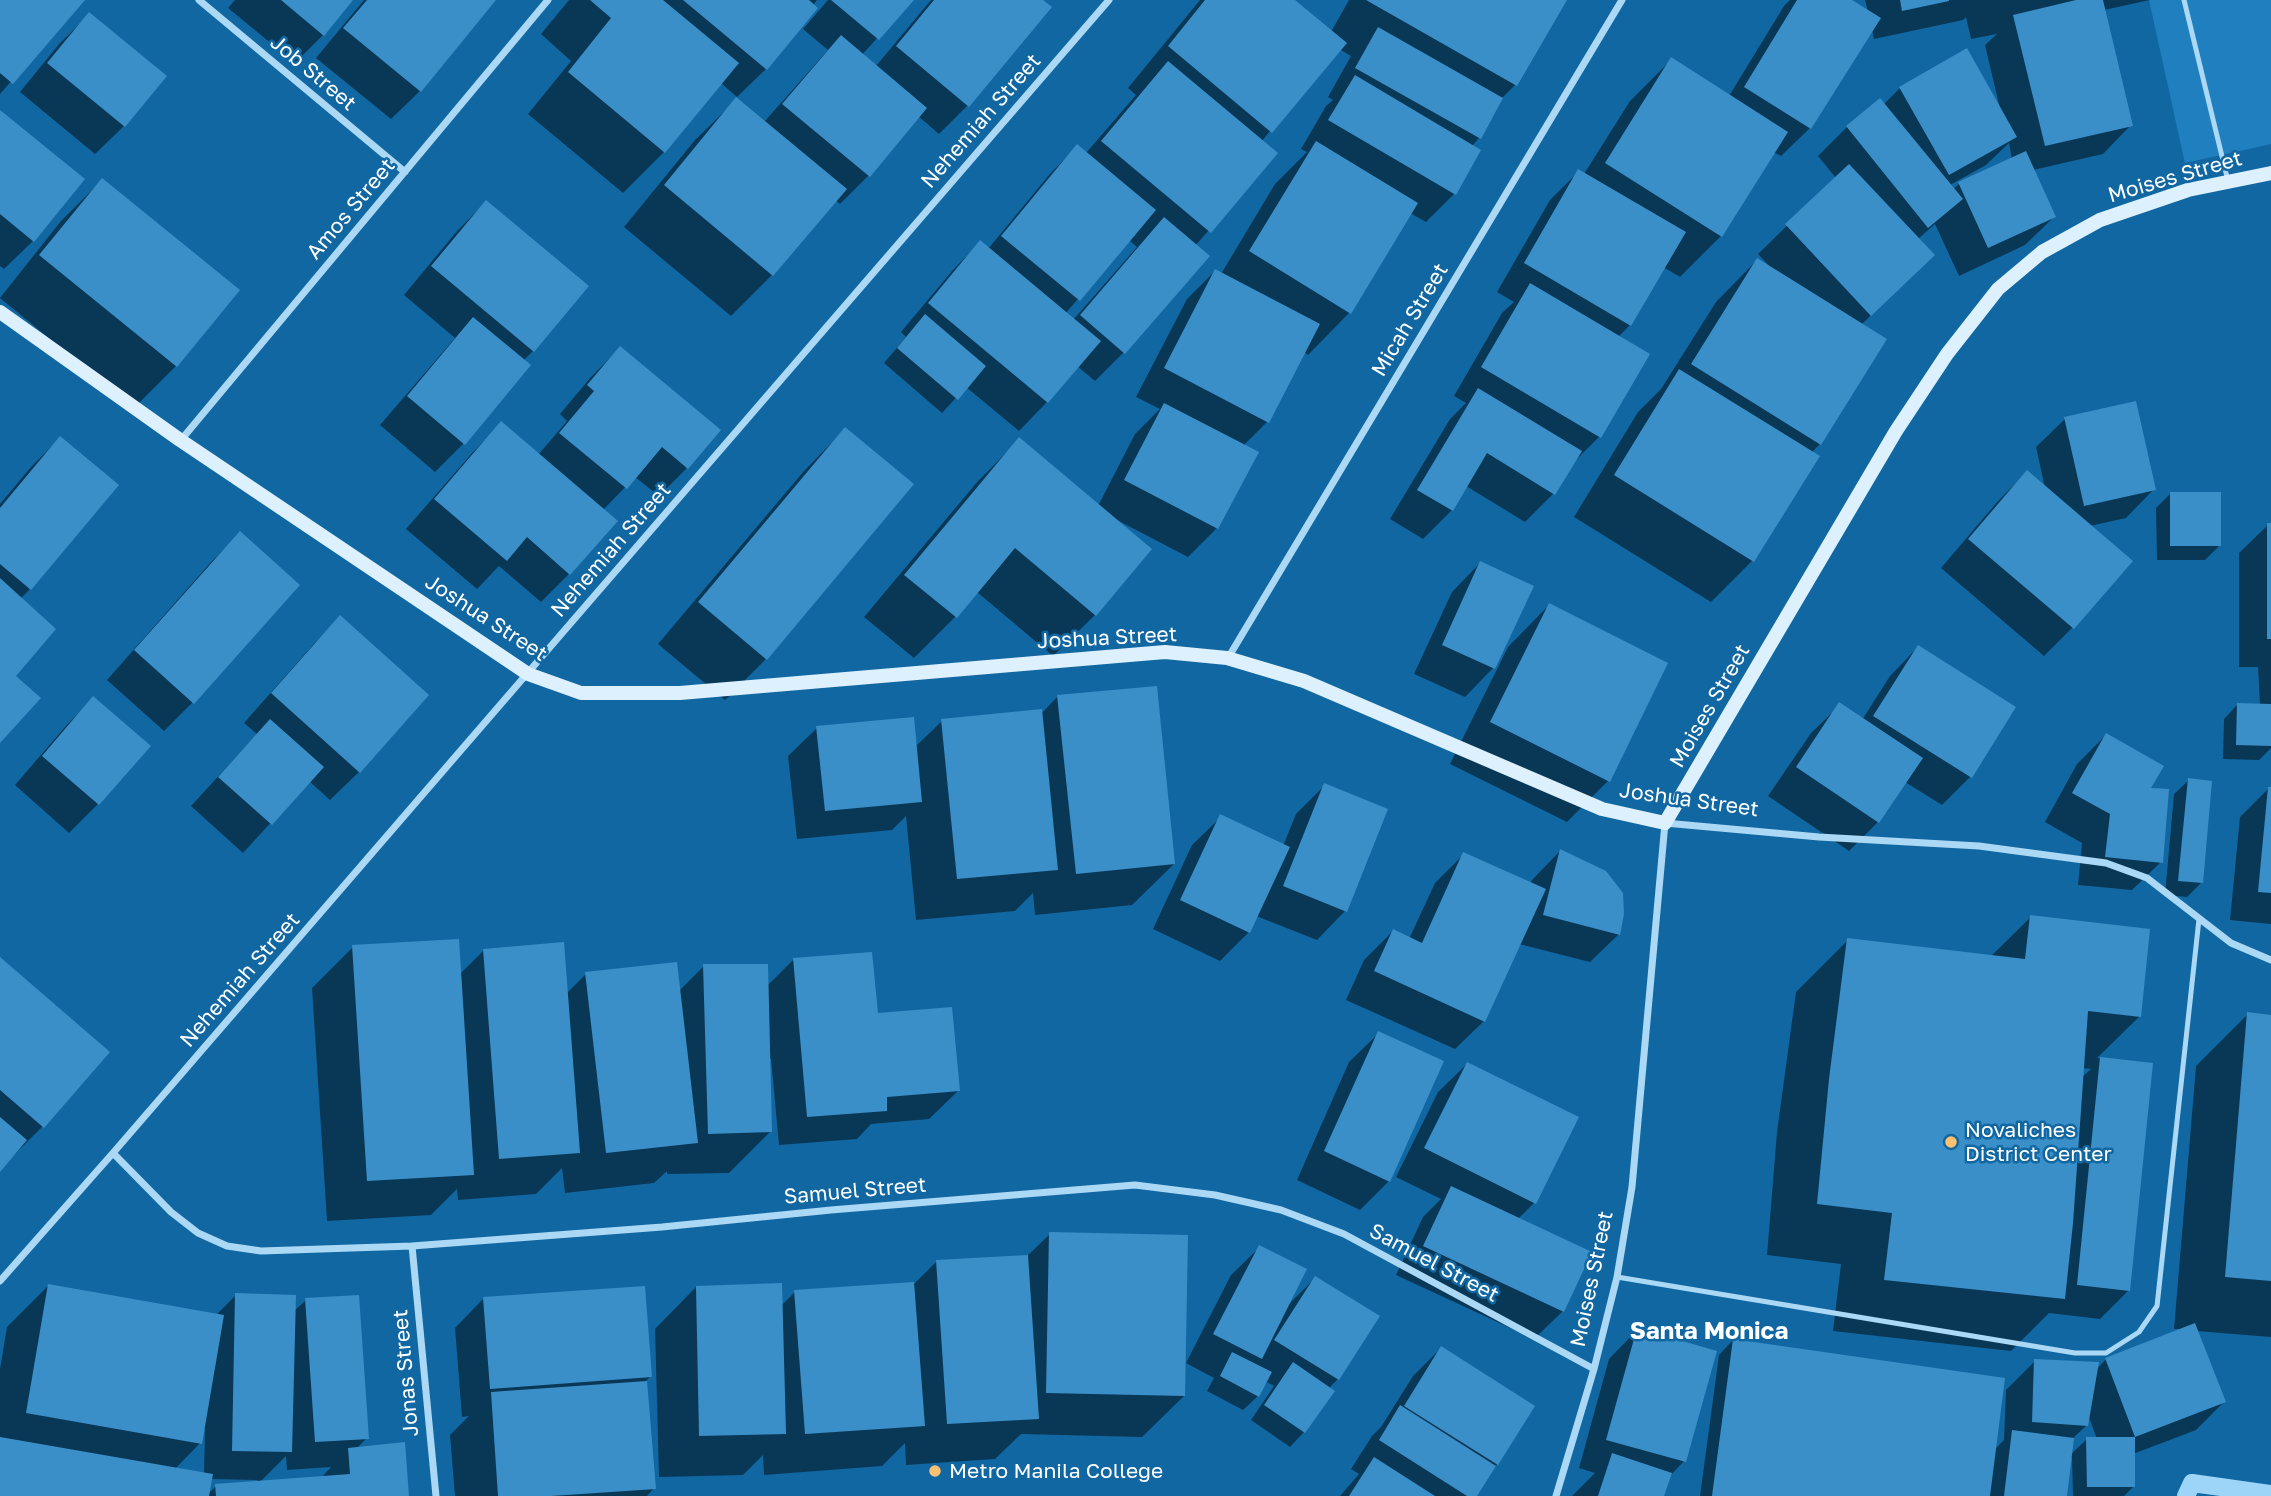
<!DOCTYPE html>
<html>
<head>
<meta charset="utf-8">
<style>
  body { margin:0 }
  canvas { display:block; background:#1167a2 }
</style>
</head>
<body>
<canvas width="2271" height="1496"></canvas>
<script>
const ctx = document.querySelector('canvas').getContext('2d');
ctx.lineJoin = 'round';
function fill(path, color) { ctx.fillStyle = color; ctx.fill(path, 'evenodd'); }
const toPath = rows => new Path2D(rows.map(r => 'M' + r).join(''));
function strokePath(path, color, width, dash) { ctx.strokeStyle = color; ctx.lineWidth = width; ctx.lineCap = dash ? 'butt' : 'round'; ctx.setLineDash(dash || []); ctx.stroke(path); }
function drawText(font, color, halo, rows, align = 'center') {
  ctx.font = font + ' "Golos Text",sans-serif'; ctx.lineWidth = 5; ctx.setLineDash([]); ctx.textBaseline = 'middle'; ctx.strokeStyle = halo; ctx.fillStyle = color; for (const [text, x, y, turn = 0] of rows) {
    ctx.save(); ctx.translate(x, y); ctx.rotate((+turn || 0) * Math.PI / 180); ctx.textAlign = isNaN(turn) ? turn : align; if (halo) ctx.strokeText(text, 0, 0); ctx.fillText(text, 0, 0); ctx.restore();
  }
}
const green = toPath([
  [2149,0,2271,0,2271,144,2185,163]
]);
const shadow = toPath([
  [0,0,82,0,0,94],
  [235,0,351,0,323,35,295,63,228,8],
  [364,0,494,0,420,91,391,119,316,58],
  [569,0,817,0,766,69,737,97,721,83,664,152,623,193,528,114,571,61,541,34],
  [828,0,911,0,862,55,876,66,931,0,1040,0,967,106,939,134,918,116,868,176,840,204,835,200,772,275,731,316,624,227,695,140,737,99,764,122,828,50,803,29],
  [1200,0,1293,0,1331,32,1349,0,1565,0,1515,85,1499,101,1479,138,1472,146,1454,194,1426,222,1410,213,1349,313,1308,355,1304,352,1267,422,1243,446,1256,452,1217,528,1188,557,1117,520,1149,549,1095,615,1053,656,977,592,955,617,914,658,864,617,978,481,1019,440,1098,506,1135,434,1160,409,1136,397,1187,299,1215,271,1221,274,1275,184,1307,152,1301,149,1326,106,1333,100,1328,97,1351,56,1339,49,1261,142,1276,154,1195,246,1207,257,1123,353,1095,381,1077,366,1047,402,1019,431,966,387,942,413,884,363,906,337,901,332,952,271,980,242,988,249,1049,175,1077,146,1086,153,1136,95,1128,88],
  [1129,240,1137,247,1073,320,1065,314],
  [1790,0,1849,0,1868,12,1865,0,2150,0,2104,10,2131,125,2103,154,2033,170,2054,217,2025,245,1959,276,1935,224,1918,239,1904,283,1861,325,1820,444,1811,453,1752,561,1711,602,1574,517,1638,412,1661,389,1716,302,1757,260,1770,267,1758,254,1836,178,1818,156,1847,127,1880,100,1884,104,1900,88,1966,51,2000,109,1985,45,1997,34,1971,39,1966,17,1963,20,1874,39,1872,29,1810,128,1781,156,1773,152,1721,236,1680,277,1663,267,1630,325,1618,337,1599,437,1572,464,1554,493,1525,522,1466,486,1452,510,1423,539,1390,519,1450,419,1466,403,1454,396,1502,313,1514,302,1497,292,1550,200,1579,171,1584,174,1630,101,1671,60,1729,96,1784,6],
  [2009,143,2012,159,1959,184,1953,189,1950,185,1986,165],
  [89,15,124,126,95,154,20,92,60,43],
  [0,112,33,241,4,269,0,266],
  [102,180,237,290,176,366,134,408,0,298,61,221],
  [486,202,533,351,523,361,463,444,435,472,380,425,455,338,404,295,457,231],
  [620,348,687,468,659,496,635,477,603,510,569,574,541,602,499,566,477,589,406,529,473,452,502,423,538,455,567,421,560,414,591,377],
  [2065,419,2154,489,2126,518,2090,526,2130,561,2072,628,2044,656,1941,568,1998,501,2027,472,2045,488,2036,447],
  [845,429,766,659,725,700,658,644,804,471],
  [60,438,30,589,20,599,13,676,0,741,0,504,31,467],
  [2171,493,2219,546,2205,560,2157,560,2156,508],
  [2268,525,2271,525,2271,748,2259,760,2223,759,2224,719,2238,704,2260,705,2258,667,2239,667,2239,553],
  [240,534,193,702,164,731,107,680,211,562],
  [1480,563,1496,665,1465,697,1414,674,1452,592],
  [1549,605,1608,781,1567,822,1450,764,1508,647],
  [340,617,359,772,330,800,309,781,243,853,191,806,257,734,244,723,312,646],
  [1918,647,1970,777,1942,805,1905,782,1878,822,1849,851,1768,796,1811,733,1840,705,1862,720,1890,676],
  [1058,696,1174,864,1132,905,1035,915,1033,893,1015,911,916,920,906,816,892,830,797,839,788,756,817,728,915,747,942,721,1041,714],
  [93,698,148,746,98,804,69,833,15,785,65,727],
  [2106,735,2148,789,2161,862,2132,890,2078,885,2082,843,2045,822,2077,764],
  [2189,780,2201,883,2187,897,2165,895,2174,794],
  [1325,785,1345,911,1317,940,1256,916,1249,932,1220,961,1153,929,1192,845,1221,817,1283,846,1296,814],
  [2269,788,2271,789,2271,924,2230,920,2240,817],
  [1560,851,1619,934,1590,962,1519,944,1484,1021,1455,1049,1346,1000,1364,960,1393,931,1409,939,1435,883,1464,854,1530,884,1532,880],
  [2031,917,2139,1017,2097,1058,2151,1064,2129,1290,2100,1319,2049,1313,2011,1351,1833,1331,1841,1264,1767,1255,1777,1132,1796,992,1848,940,1991,956],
  [2082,1068,2091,1069,2081,1078],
  [353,947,460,974,484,950,566,994,586,974,679,991,704,966,767,986,794,959,877,1015,958,1091,929,1119,871,1124,857,1139,779,1145,771,1059,768,1059,770,1132,729,1173,667,1174,667,1171,654,1183,565,1193,562,1168,536,1194,458,1200,457,1189,431,1215,327,1221,312,988],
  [0,959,107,1052,42,1127,0,1169],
  [2248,1014,2271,1016,2271,1337,2196,1331,2224,1402,2196,1430,2133,1454,2134,1486,2124,1496,2073,1496,2072,1458,2070,1458,2065,1496,1700,1496,1719,1355,1733,1340,1994,1450,2004,1440,2006,1390,2035,1361,2096,1370,2106,1359,2183,1329,2174,1329,2196,1066],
  [2088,1415,2097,1439,2087,1439,2070,1455,2072,1439,2086,1426],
  [1378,1034,1389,1181,1360,1210,1297,1180,1349,1062],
  [1467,1064,1577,1118,1534,1203,1518,1219,1563,1311,1534,1339,1396,1275,1423,1217,1441,1199,1396,1177,1438,1092],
  [1050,1234,1184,1396,1142,1437,1021,1434,995,1459,906,1465,905,1443,882,1466,764,1475,763,1455,743,1475,659,1477,655,1329,696,1287,781,1306,795,1292,914,1284,937,1261,1027,1256],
  [1260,1247,1288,1305,1315,1278,1338,1379,1329,1388,1304,1432,1290,1447,1251,1420,1274,1386,1265,1381,1258,1396,1243,1410,1207,1391,1214,1378,1186,1363,1231,1275],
  [48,1286,216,1315,236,1295,293,1312,306,1300,367,1438,356,1449,408,1496,0,1496,0,1369,7,1327],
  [203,1429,205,1429,204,1474,175,1469,200,1443],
  [286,1456,287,1470,331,1467,321,1478,260,1482],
  [211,1479,257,1480,257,1483,216,1486,208,1494],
  [483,1299,650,1377,646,1381,654,1488,647,1496,455,1496,450,1435,469,1416,462,1417,455,1328],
  [1637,1330,1684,1461,1669,1477,1662,1496,1572,1496,1595,1473,1579,1468,1609,1359],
  [1441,1348,1497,1464,1475,1496,1340,1496,1359,1474,1351,1469,1372,1436,1381,1427,1413,1376]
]);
const stream = toPath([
  [2186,1496,2192,1483,2271,1494]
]);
const building = toPath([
  [0,0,85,0,13,84,0,73],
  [281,0,353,0,324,36],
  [367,0,496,0,421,92,343,28],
  [590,0,663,0,739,63,665,153,568,72,611,18],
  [683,0,809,0,818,8,767,70],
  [831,0,914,0,879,40],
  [934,0,1043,0,1052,7,969,107,896,46],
  [1205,0,1295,0,1347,43,1272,133,1168,46],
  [1366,0,1567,0,1517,86],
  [1797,0,1852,0,1881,18,1811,129,1744,87],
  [1900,0,1949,0,1949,1,1902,11],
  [2076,0,2103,0,2133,126,2045,146,2013,15],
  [89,12,167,76,125,127,47,63],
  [1378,27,1503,98,1481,139,1355,68],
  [841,35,927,108,870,177,782,104],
  [1967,48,2017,137,1949,175,1899,87],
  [1671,57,1788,132,1722,237,1605,163],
  [1168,61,1278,153,1211,233,1101,141],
  [1355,75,1481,150,1456,195,1328,120],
  [736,97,847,189,773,276,664,185],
  [1880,98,1963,199,1928,228,1846,126],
  [0,110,85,179,34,242,0,214],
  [1316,141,1418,203,1351,314,1249,251],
  [1077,144,1156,210,1080,301,1001,236],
  [2026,151,2056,217,1988,248,1958,182],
  [1849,164,1935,255,1871,316,1785,224],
  [1578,169,1686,232,1631,326,1524,263],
  [102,178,240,290,177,367,39,255],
  [486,200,589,286,534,352,431,266],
  [1164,217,1210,256,1125,354,1080,315],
  [980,240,1101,341,1048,403,928,303],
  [1757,258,1887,339,1821,445,1691,364],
  [1215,269,1320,324,1269,423,1164,368],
  [1530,283,1650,354,1601,438,1481,367],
  [925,314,986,366,958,400,897,348],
  [473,317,531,365,465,445,407,396],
  [620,346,721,430,688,469,662,447,627,489,559,433,594,391,587,385],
  [1679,369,1820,456,1754,562,1614,475],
  [1478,388,1582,451,1555,495,1487,453,1453,511,1417,490],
  [2136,401,2156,490,2084,506,2064,417],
  [1164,403,1259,452,1218,529,1124,480],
  [501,421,618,521,570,575,527,537,507,561,434,499],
  [845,427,914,484,767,660,698,602],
  [60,436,119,485,31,590,0,564,0,508],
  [1019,437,1152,549,1096,616,1015,548,957,618,904,575],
  [2027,470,2133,561,2074,629,1968,539],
  [2170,492,2221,492,2221,546,2170,546],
  [2267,523,2271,523,2271,639,2267,639],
  [240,531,300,585,194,704,134,650],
  [1480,561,1534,586,1495,669,1442,645],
  [0,578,56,629,16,676,41,698,0,743],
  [1549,603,1668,663,1610,782,1490,722],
  [340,615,429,695,360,773,271,693],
  [1918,645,2016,707,1972,778,1873,716],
  [1157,686,1175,864,1076,874,1057,695],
  [93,696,151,746,99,805,42,756],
  [1839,702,1923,758,1879,823,1796,767],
  [2237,703,2271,704,2271,746,2236,745],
  [1042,709,1058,870,957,879,941,719],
  [914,717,922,802,825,811,816,726],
  [270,719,324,767,272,825,218,777],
  [2106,733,2164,766,2151,788,2169,789,2163,863,2105,857,2110,814,2072,793],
  [2188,778,2212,781,2203,883,2178,881],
  [1324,783,1388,809,1347,912,1283,886],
  [2268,787,2271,787,2271,893,2258,892],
  [1220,814,1290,847,1250,933,1180,900],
  [1560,849,1606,871,1623,893,1624,914,1620,935,1543,915],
  [1463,852,1546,889,1485,1022,1374,971,1393,929,1422,943],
  [2030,915,2150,929,2141,1017,2088,1011,2073,1223,2065,1299,1884,1280,1892,1213,1817,1204,1829,1079,1847,938,2025,959],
  [459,939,474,1175,367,1181,352,945],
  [564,942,580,1153,499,1159,483,949],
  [872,952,878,1013,952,1007,960,1091,887,1097,887,1111,807,1117,793,958],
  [0,957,110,1052,44,1128,0,1090],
  [677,962,698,1143,606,1153,585,972],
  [703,964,768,964,772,1132,708,1134],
  [2247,1012,2271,1015,2271,1281,2225,1277],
  [1378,1031,1444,1061,1390,1182,1324,1151],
  [2100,1057,2153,1063,2130,1291,2077,1285],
  [1467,1062,1579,1117,1536,1204,1424,1148],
  [0,1117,27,1140,0,1172],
  [1451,1186,1592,1252,1564,1312,1423,1246],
  [1049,1232,1188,1235,1185,1396,1046,1393],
  [1259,1245,1307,1269,1262,1359,1213,1334],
  [1028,1255,1039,1419,947,1424,936,1260],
  [1315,1276,1380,1316,1339,1380,1274,1340],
  [914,1282,925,1426,805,1434,794,1290],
  [782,1283,786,1434,699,1436,696,1286],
  [48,1284,224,1315,202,1444,26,1413],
  [645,1286,652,1377,490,1389,483,1297],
  [235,1293,296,1295,292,1452,232,1451],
  [359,1295,369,1439,315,1442,305,1298],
  [2195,1323,2226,1402,2135,1437,2105,1358],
  [1637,1328,1717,1351,1686,1462,1606,1440],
  [1733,1339,2005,1378,1990,1496,1712,1496],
  [1441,1346,1535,1406,1498,1465,1404,1406],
  [1232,1352,1272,1372,1259,1397,1220,1376],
  [2034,1359,2099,1362,2088,1426,2032,1422],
  [1293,1362,1335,1391,1305,1433,1264,1405],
  [647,1381,656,1489,551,1496,498,1496,491,1392],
  [1400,1405,1496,1466,1477,1496,1467,1496,1379,1440],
  [2012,1430,2074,1438,2067,1496,2004,1496],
  [0,1437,213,1474,209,1496,0,1496],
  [2086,1437,2135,1437,2135,1487,2087,1487],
  [405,1442,409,1496,216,1496,215,1484,350,1474,348,1448],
  [1612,1453,1672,1473,1664,1496,1598,1496],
  [1374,1457,1435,1496,1349,1496]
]);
const lane = toPath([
  [2184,0,2228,181],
  [1617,1277,2075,1353,2106,1353,2139,1332,2157,1306,2199,919]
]);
const street = toPath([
  [199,0,405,172],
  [181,440,548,0],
  [1228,658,1622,0],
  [113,1153,171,1212,198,1233,227,1246,261,1251,412,1246,662,1227,831,1210,1135,1185,1215,1195,1281,1210,1344,1234,1594,1369],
  [412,1246,436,1496],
  [0,1281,113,1153,1109,0],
  [1556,1496,1594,1369,1617,1277,1632,1187,1665,823,1819,837,1979,846,2106,863,2147,878,2231,943,2271,960]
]);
const secondary = toPath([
  [0,312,180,440,528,674,581,693,680,693,1165,652,1227,658,1304,681,1602,809,1665,823,1896,431,1947,354,1998,289,2042,252,2100,220,2188,190,2271,173]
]);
const markers = [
  [1951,1142,7,"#ffc06f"],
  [935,1471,7,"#ffc06f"]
];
const streetNames = [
  ["Job Street",313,73,40],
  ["Nehemiah Street",981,121,-49],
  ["Moises Street",2175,177,-16],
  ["Amos Street",351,209,-50],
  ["Micah Street",1410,320,-59],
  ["Nehemiah Street",611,550,-49],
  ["Joshua Street",486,618,33],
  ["Joshua Street",1107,638,-3],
  ["Moises Street",1710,706,-60],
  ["Joshua Street",1689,800,8],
  ["Nehemiah Street",240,980,-49],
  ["Samuel Street",855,1191,-5],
  ["Samuel Street",1434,1263,28],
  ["Moises Street",1592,1279,-78],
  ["Jonas Street",406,1373,-95]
];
const poiNames = [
  ["Novaliches",1965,1130],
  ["District Center",1965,1154],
  ["Metro Manila College",949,1471]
];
const quarterNames = [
  ["Santa Monica",1709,1331]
];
fill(green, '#2080bf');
fill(shadow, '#0007');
strokePath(stream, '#9dd5f8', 18);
fill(building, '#3b8fc8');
strokePath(lane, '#abd8f5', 5);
strokePath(street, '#abd8f5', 7);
strokePath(secondary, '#dcf0fe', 14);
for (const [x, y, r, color] of markers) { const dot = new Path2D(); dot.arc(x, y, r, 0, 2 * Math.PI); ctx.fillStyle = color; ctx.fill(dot); strokePath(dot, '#1167a2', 2.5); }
drawText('21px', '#fff', '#1167a2', streetNames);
drawText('21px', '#fff', '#1167a2', poiNames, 'left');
drawText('bold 24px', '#fff', '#1167a2', quarterNames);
</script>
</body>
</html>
